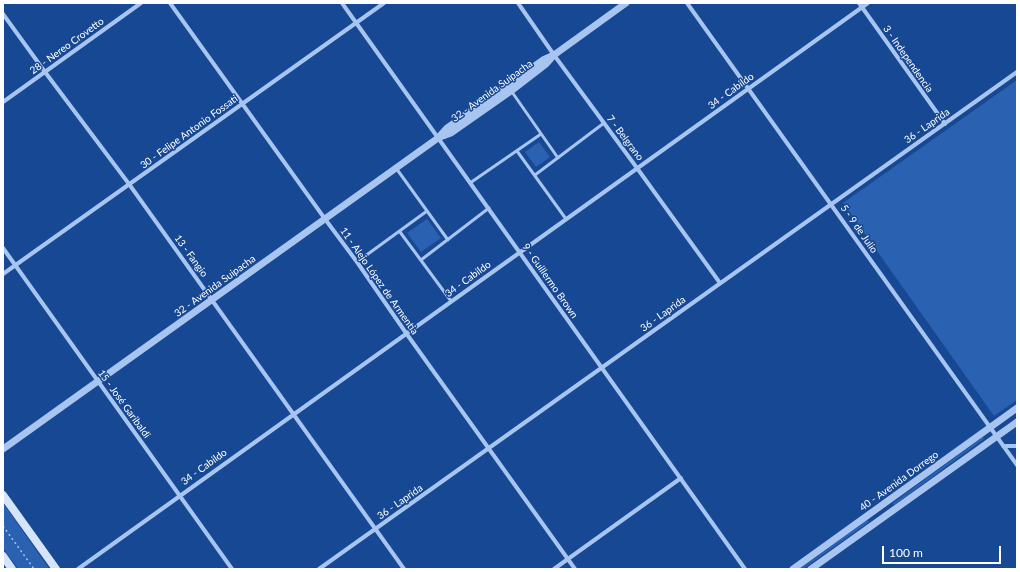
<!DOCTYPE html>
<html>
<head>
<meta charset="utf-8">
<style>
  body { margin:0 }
  #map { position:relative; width:1020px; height:572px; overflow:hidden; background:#174893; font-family:Lato,sans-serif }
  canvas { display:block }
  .frame { position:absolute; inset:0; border:4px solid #fff; pointer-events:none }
  .scale { position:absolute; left:882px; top:546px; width:119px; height:18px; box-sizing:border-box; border:2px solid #fff; border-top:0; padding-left:5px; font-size:12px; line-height:14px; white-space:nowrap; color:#fff; -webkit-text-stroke:3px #174893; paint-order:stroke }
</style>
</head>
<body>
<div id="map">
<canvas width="1020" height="572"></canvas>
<div class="frame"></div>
<div class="scale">100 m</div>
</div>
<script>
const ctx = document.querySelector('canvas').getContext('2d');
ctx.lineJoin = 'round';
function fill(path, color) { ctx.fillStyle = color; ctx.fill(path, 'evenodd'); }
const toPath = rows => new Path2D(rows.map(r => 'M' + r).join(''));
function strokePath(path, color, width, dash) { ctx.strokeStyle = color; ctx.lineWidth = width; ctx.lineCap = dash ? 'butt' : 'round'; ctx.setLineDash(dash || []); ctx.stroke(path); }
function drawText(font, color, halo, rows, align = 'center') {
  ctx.font = font + ' Lato,sans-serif'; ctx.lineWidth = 3; ctx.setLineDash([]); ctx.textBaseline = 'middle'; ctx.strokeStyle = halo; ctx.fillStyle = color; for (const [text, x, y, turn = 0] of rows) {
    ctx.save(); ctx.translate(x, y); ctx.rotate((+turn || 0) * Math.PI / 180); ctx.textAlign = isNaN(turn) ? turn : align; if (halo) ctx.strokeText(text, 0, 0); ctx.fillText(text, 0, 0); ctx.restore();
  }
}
const green = toPath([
  [1017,80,1017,400,994,416,843,203],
  [539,142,550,157,536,167,525,152],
  [427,219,441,238,421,252,407,233],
  [983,437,984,439,894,505,893,503],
  [3,503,48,567,48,569,18,569,3,548],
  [867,520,869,522,803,569,800,569]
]);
const path = toPath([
  [3,526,34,569]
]);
const service = toPath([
  [512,92,558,158],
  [517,151,566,219],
  [396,168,448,240],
  [535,175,604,123],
  [470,183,541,134],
  [400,232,451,301],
  [421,260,489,208],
  [357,262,427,211]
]);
const minor = toPath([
  [170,3,325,219,357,262,406,333,575,569],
  [342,3,745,569],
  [518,3,554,55,637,168,720,283],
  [687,3,1017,465],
  [859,3,945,124],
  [3,14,45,72,129,184,404,569],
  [3,102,141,3],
  [3,248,232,569],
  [3,274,384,3],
  [1003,446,1017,446],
  [78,569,868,3],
  [319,569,1017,72],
  [554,569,681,478]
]);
const tertiary = toPath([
  [440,137,451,133,511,91,546,64,554,55,626,3],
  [3,449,438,138,447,128,543,60,554,55],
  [793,569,1017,408],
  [811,569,1017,422]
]);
const secondary = toPath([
  [3,495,56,569],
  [3,556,12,569]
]);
const streetNames = [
  ["28 - Nereo Crovetto",67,46,-36],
  ["3 - Independencia",908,59,55],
  ["32 - Avenida Suipacha",492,91,-36],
  ["34 - Cabildo",731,91,-36],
  ["36 - Laprida",927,126,-35],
  ["30 - Felipe Antonio Fossati",189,132,-36],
  ["7 - Belgrano",625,138,53],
  ["5 - 9 de Julio",859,229,55],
  ["13 - Fangio",191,256,54],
  ["34 - Cabildo",468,279,-36],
  ["11 - Alejo López de Armentia",379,281,55],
  ["9 - Guillermo Brown",550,281,55],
  ["32 - Avenida Suipacha",215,286,-36],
  ["36 - Laprida",663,314,-36],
  ["15 - José Garibaldi",124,404,54],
  ["34 - Cabildo",204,467,-36],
  ["40 - Avenida Dorrego",899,481,-36],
  ["36 - Laprida",400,502,-35]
];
fill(green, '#2a61b1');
strokePath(path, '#a7c5f0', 1.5, [2, 3]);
strokePath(service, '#a7c5f0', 3);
strokePath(minor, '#a7c5f0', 4);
strokePath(tertiary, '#a7c5f0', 7);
strokePath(secondary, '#d5e4fb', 8);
drawText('10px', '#fff', '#174893', streetNames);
</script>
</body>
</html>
